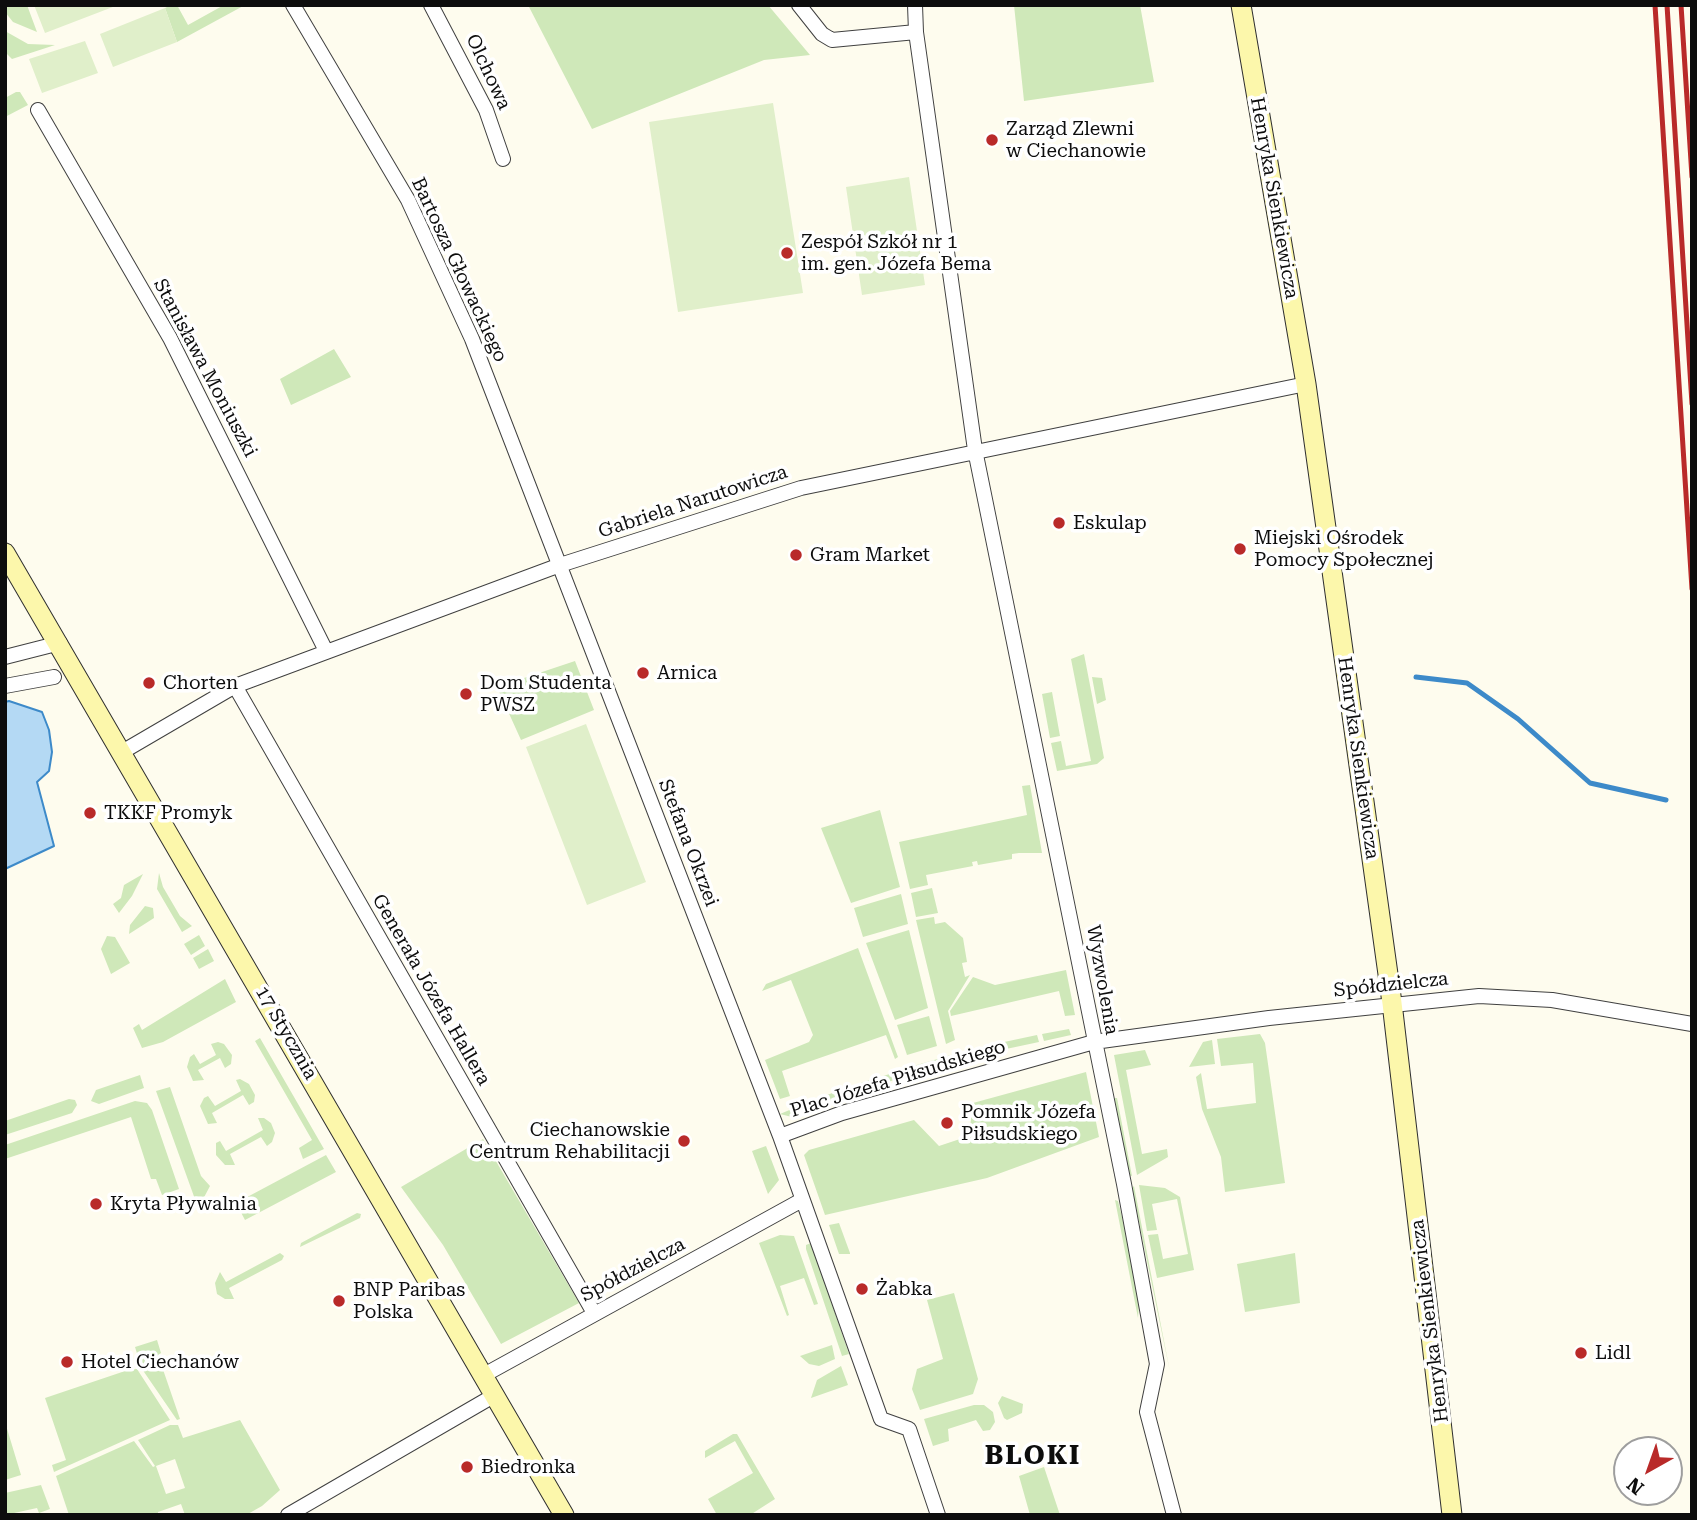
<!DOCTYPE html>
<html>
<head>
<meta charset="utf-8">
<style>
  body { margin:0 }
  #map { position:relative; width:1697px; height:1520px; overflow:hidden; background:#fefcee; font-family:"Roboto Serif",serif }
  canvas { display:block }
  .frame { position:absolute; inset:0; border:7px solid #0d0d0d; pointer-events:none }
  .north { position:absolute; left:1613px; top:1436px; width:70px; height:70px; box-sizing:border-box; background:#fff; border:2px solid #9e9e9e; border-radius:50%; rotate:220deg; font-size:19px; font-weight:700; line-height:28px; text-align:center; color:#0d0d0d }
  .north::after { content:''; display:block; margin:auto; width:24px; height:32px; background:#b92a29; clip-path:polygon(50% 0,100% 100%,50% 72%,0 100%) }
</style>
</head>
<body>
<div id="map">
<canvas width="1697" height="1520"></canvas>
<div class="frame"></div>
<div class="north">N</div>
</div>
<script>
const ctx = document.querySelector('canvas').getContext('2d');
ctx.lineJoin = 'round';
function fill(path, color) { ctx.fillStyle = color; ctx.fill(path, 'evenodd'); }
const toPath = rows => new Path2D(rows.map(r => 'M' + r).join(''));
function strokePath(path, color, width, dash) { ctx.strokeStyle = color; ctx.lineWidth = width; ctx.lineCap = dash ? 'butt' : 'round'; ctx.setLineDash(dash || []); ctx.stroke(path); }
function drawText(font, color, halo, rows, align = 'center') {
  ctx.font = font + ' "Roboto Serif",serif'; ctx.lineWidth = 7; ctx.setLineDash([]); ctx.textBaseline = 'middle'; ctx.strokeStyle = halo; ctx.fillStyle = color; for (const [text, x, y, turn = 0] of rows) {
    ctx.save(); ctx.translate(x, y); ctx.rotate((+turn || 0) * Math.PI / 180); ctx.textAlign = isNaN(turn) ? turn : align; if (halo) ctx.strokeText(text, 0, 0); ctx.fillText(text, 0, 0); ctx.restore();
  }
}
const green = toPath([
  [5,5,27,5,37,32,13,22,5,12],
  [171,5,177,5,188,25,224,5,245,5,177,42,165,8],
  [528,5,768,5,810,55,764,60,592,129],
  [1014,5,1140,5,1154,82,1024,101],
  [5,31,28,44,55,45,12,59,5,52],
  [16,92,20,92,28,105,5,117,5,98],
  [334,349,351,377,291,405,280,379],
  [1084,654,1104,758,1097,764,1057,771,1051,743,1061,741,1066,766,1091,761,1071,659],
  [575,661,594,710,521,740,497,687],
  [1092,677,1102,678,1106,700,1097,704],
  [1052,692,1060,736,1050,738,1042,694],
  [1030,785,1042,853,1019,853,1012,854,1012,859,978,865,977,861,972,862,973,866,926,875,928,885,910,889,899,842,1027,815,1022,786],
  [880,810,900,887,851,903,821,828],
  [159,873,163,887,180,916,192,926,182,932,157,889],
  [143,874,132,896,119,913,113,904,121,898,124,885],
  [932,888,938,913,916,917,911,893],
  [901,894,908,924,863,937,854,908],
  [145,906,153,908,154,918,129,934,130,925],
  [934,917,935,924,945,922,963,938,967,962,962,963,965,977,970,975,948,1011,955,1040,946,1044,916,920],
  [909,930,928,1008,895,1020,866,943],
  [199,935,205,946,191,955,184,944],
  [107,936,115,937,130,963,111,974,101,949],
  [858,948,898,1057,895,1059,886,1035,782,1071,790,1096,780,1099,765,1060,809,1042,813,1035,791,980,762,991,766,984],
  [208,949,214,961,199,969,193,958],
  [1066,970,1075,1015,1065,1016,1059,991,951,1016,950,1011,973,977,995,985],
  [225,979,236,1002,163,1042,142,1048,133,1028,139,1024,142,1030],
  [929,1016,937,1046,907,1055,897,1025],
  [1069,1029,1071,1035,1044,1041,1042,1034],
  [1260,1034,1265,1043,1285,1183,1225,1192,1221,1157,1202,1109,1196,1077,1201,1073,1207,1109,1256,1103,1253,1063,1221,1066,1217,1039],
  [1037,1035,1039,1042,992,1052,990,1045],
  [260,1038,324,1149,303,1159,299,1148,312,1140,255,1041],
  [1212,1040,1215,1064,1189,1067,1203,1042],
  [218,1042,224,1044,232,1055,231,1064,225,1068,220,1058,198,1070,204,1080,193,1081,187,1067,190,1057,194,1054,200,1064,216,1055,211,1044],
  [985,1047,986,1053,948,1064,947,1056],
  [1145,1050,1151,1065,1126,1070,1142,1154,1167,1149,1168,1157,1137,1175,1114,1055],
  [941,1058,943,1065,912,1074,910,1067],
  [905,1069,906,1076,876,1086,874,1079],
  [1086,1072,1099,1137,987,1178,825,1215,804,1155,809,1150,914,1120,939,1146,969,1136,973,1103],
  [140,1075,144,1088,99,1104,91,1101,96,1090],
  [240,1079,249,1084,255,1095,254,1102,249,1105,243,1095,212,1113,217,1123,208,1124,200,1106,204,1098,208,1096,215,1106,241,1091,236,1080],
  [869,1080,871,1087,826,1103,824,1096],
  [170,1087,201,1176,210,1186,200,1205,196,1202,156,1091],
  [818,1098,821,1104,792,1117,780,1114],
  [1114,1098,1117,1098,1132,1176,1128,1175],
  [69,1099,75,1100,77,1105,72,1113,5,1135,5,1121],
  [135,1101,147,1103,152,1110,179,1189,162,1195,156,1179,151,1179,131,1117,5,1159,5,1145],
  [258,1118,264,1118,271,1123,275,1133,272,1142,267,1146,261,1137,230,1154,235,1165,225,1165,216,1155,216,1143,220,1141,226,1151,263,1130],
  [483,1139,579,1303,501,1344,443,1245,401,1187],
  [766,1146,779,1180,768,1194,752,1151],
  [326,1155,336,1172,245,1220,236,1203],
  [1139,1185,1165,1188,1180,1197,1194,1270,1157,1278,1148,1235,1158,1234,1163,1259,1188,1254,1177,1199,1152,1204,1157,1230,1147,1231],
  [1134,1186,1170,1372,1132,1188],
  [1115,1200,1118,1201,1123,1221,1139,1303,1138,1318],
  [357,1213,361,1214,360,1218,300,1247,301,1243],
  [839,1223,850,1253,850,1254,839,1254,829,1225],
  [780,1235,794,1236,818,1304,814,1305,804,1278,780,1286,789,1315,787,1316,759,1243],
  [811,1243,849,1354,842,1356,806,1249,806,1245],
  [280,1253,284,1256,282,1260,229,1288,234,1299,225,1299,217,1294,215,1283,220,1272,226,1282],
  [1295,1253,1300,1303,1245,1312,1237,1264],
  [954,1293,978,1379,973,1394,920,1410,912,1389,917,1369,943,1359,927,1300],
  [157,1340,161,1353,158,1355,180,1419,177,1420,142,1369,135,1347],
  [832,1345,835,1359,819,1366,809,1364,800,1356],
  [841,1366,848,1385,811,1398,817,1380],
  [131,1369,137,1369,170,1420,54,1472,52,1465,66,1460,45,1398],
  [1002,1396,1023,1404,1022,1413,1007,1420,1004,1418,998,1403],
  [974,1405,984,1405,993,1412,995,1422,990,1430,983,1431,976,1420,948,1429,949,1441,933,1446,924,1419],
  [240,1420,280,1490,262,1506,246,1515,185,1515,181,1504,158,1512,158,1515,69,1515,56,1476,134,1441,153,1467,155,1466,138,1440,170,1425,178,1425,183,1438],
  [175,1459,185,1488,166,1494,156,1466],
  [5,1422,21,1475,5,1480],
  [733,1434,737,1434,775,1499,750,1515,717,1515,708,1499,753,1473,735,1441,705,1458,705,1451],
  [1044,1467,1060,1515,1030,1515,1019,1476],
  [41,1485,50,1509,39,1513,37,1508,5,1515,5,1493]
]);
const pitch = toPath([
  [34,5,118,5,45,33],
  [165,8,177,42,113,67,100,34],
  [85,41,98,73,42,93,29,59],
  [773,103,803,293,678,312,649,122],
  [909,177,925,285,862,295,846,187],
  [586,724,646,882,587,905,526,747]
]);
const water = toPath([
  [9,701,42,712,49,730,52,752,49,771,37,782,54,846,5,869,5,702,9,701]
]);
const stream = toPath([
  [1416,677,1467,683,1518,719,1590,783,1666,800]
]);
const street = toPath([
  [293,5,408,200,472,339,780,1136],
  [431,5,486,110,503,159],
  [799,5,822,34,832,40,916,32],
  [915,5,916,32,975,450,1124,1184,1157,1364,1147,1412,1174,1515],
  [38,110,170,338,326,651],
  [5,657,60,643],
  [5,686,54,677],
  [235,686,594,1313],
  [122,752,235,686,560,565,801,488,1306,384],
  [484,1375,802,1200],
  [288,1515,495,1395],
  [938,1515,909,1429,881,1419,780,1136,842,1113,1094,1042,1269,1018,1479,996,1552,1000,1692,1024]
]);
const secondary = toPath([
  [1241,5,1306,384,1392,1003,1452,1515],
  [5,553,564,1515]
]);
const rail = toPath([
  [1655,5,1692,589],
  [1667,5,1692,404],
  [1681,5,1692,177]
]);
const markers = [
  [992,140,7,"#b92a29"],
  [787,253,7,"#b92a29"],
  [1059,523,7,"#b92a29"],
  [1240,549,7,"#b92a29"],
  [796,555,7,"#b92a29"],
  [643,673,7,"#b92a29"],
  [149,683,7,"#b92a29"],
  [466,694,7,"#b92a29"],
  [90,813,7,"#b92a29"],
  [947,1123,7,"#b92a29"],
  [684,1141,7,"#b92a29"],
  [96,1204,7,"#b92a29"],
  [862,1289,7,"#b92a29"],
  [339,1301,7,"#b92a29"],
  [1581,1353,7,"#b92a29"],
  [67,1362,7,"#b92a29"],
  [467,1467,7,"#b92a29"]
];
const streetNames = [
  ["Olchowa",488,72,65],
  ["Henryka Sienkiewicza",1274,198,80],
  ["Bartosza Głowackiego",459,270,65],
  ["Stanisława Moniuszki",205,368,62],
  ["Gabriela Narutowicza",693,502,-18],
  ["Henryka Sienkiewicza",1358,758,82],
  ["Stefana Okrzei",688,843,69],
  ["Wyzwolenia",1102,980,80],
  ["Spółdzielcza",1391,985,-6],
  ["Generała Józefa Hallera",431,990,60],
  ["17 Stycznia",286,1033,60],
  ["Plac Józefa Piłsudskiego",898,1079,-17],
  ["Spółdzielcza",633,1270,-28],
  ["Henryka Sienkiewicza",1430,1321,-97]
];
const poiNames = [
  ["Zarząd Zlewni",1006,129],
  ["w Ciechanowie",1006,151],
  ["Zespół Szkół nr 1",801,242],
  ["im. gen. Józefa Bema",801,264],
  ["Eskulap",1073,523],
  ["Miejski Ośrodek",1254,538],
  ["Pomocy Społecznej",1254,560],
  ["Gram Market",810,555],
  ["Arnica",657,673],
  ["Chorten",163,683],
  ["Dom Studenta",480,683],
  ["PWSZ",480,705],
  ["TKKF Promyk",104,813],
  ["Pomnik Józefa",961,1112],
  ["Piłsudskiego",961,1134],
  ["Ciechanowskie",670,1130,"right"],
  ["Centrum Rehabilitacji",670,1152,"right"],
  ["Kryta Pływalnia",110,1204],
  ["Żabka",876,1289],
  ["BNP Paribas",353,1290],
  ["Polska",353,1312],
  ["Lidl",1595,1353],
  ["Hotel Ciechanów",81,1362],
  ["Biedronka",481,1467]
];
const districtNames = [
  ["BLOKI",1033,1456]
];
fill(green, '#cfe8b9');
fill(pitch, '#e0efca');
fill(water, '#b4d9f4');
strokePath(water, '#3d8ac9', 2);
strokePath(stream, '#3d8ac9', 5);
strokePath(street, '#404040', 16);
strokePath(secondary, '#2f2f2f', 21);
strokePath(street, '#fff', 14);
strokePath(secondary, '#fcf7ab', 19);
strokePath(rail, '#b92a29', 5);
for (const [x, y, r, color] of markers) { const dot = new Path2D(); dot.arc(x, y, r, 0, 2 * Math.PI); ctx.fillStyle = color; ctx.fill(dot); strokePath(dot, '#fff', 2.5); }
drawText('19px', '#0d0d0d', '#fff', streetNames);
drawText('19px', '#0d0d0d', '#fff', poiNames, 'left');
ctx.letterSpacing = '2px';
drawText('bold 26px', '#0d0d0d', '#fff', districtNames);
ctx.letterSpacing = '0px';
</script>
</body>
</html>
